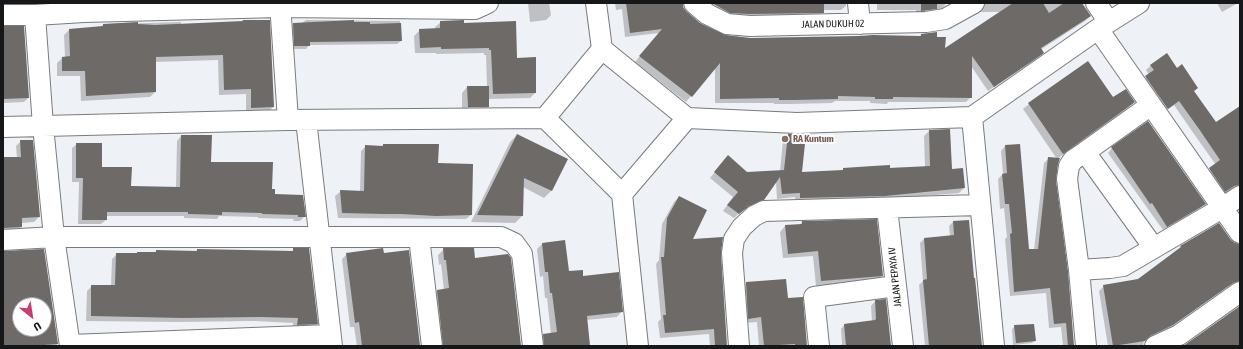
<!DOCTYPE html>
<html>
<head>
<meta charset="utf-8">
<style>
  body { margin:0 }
  #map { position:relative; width:1243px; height:349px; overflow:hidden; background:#eef1f5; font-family:"Asap Condensed",sans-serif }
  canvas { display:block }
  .frame { position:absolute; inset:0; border:4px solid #161719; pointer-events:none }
  .north { position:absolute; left:12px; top:297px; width:40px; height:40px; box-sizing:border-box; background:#fefeff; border:1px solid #a1a2a3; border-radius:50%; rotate:150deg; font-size:11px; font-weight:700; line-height:16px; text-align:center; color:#161719 }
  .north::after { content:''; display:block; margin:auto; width:14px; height:18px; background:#c83d6f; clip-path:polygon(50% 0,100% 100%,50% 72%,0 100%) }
</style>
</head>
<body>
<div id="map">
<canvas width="1243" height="349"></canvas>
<div class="frame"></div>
<div class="north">U</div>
</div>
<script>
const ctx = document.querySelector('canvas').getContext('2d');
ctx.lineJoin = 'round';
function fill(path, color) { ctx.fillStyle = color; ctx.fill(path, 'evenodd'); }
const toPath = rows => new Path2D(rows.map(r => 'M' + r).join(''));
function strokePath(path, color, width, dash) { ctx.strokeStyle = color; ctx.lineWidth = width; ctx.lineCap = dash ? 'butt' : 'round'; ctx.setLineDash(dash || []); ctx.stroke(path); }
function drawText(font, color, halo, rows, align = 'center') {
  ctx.font = font + ' "Asap Condensed",sans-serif'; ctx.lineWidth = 4; ctx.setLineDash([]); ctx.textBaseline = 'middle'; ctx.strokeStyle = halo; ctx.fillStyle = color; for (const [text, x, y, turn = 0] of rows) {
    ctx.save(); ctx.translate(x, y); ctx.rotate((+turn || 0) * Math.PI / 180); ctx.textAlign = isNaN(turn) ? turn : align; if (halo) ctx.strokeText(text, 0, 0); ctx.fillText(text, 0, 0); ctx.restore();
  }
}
const shadow = toPath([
  [528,3,549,3,551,15,546,20,530,22],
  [615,3,676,3,686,79,725,36,750,38,919,37,921,35,936,38,944,50,1000,12,980,12,981,8,979,3,1081,3,1090,16,1085,21,1040,50,1043,53,1038,58,988,91,971,66,971,97,966,102,888,102,887,104,870,103,870,101,835,101,832,103,790,104,774,104,774,103,715,103,715,67,686,102,635,62,659,33,625,37,622,9,616,10],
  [706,3,846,3,846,6,841,10,823,10,823,12,819,17,725,17],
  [877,3,945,3,945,5,940,10,916,15,916,10,877,10],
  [1217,3,1238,3,1222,12],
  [243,20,269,20,273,107,268,112,246,113,246,94,219,95,218,60,155,62,155,92,150,97,81,101,80,76,57,76,57,63,62,58,65,57,64,35,69,30,100,28,103,25,114,24,181,22,181,25,241,22],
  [306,20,400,21,401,41,397,44,309,45,306,49,291,49,290,27,293,24,302,23],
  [441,22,463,24,516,59,535,93,530,98,488,99,488,107,483,112,462,112,462,93,467,87,487,87,486,55,484,55,484,53,436,54,436,53,415,53,414,36,420,30,435,29,435,27],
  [3,28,28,98,24,102,3,103],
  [1151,65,1193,91,1215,124,1240,107,1240,190,1233,189,1220,196,1205,174,1216,165,1194,134,1174,105,1162,113,1141,82,1149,75,1146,70],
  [1113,99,1134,102,1128,108,1057,159,1055,180,1073,346,1063,346,1061,327,1049,328,1046,293,1010,296,1005,239,1007,237,1004,208,1000,209,998,179,1003,174,1001,151,1005,146,1028,250,1034,250,1044,163,1049,158,1057,159,1023,109,1029,104],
  [929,131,951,170,964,188,959,193,879,200,796,203,795,197,777,199,776,182,757,204,743,210,734,218,723,211,733,197,710,178,723,162,747,173,780,171,783,140,788,135,801,173,842,171,844,169,925,167,924,136],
  [517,135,567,159,551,191,544,198,523,187,522,216,515,223,471,222,510,142],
  [181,136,210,163,271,190,274,194,305,216,300,221,293,221,294,219,258,218,258,217,219,216,217,219,184,218,184,216,106,216,106,220,101,224,78,224,79,182,72,182,72,148,77,144,101,168,130,187,176,188,177,141],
  [21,141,39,217,34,222,21,223,21,227,16,232,3,233,3,158,17,158,16,146],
  [383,145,437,164,471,215,466,219,338,218,335,196,340,192,360,192,361,151,366,146,381,147],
  [1112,148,1205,204,1200,208,1163,230,1108,153],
  [679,197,691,240,720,254,726,346,710,346,709,334,660,338,658,322,661,319,656,264,659,260,662,224,674,202],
  [802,222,882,276,877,281,816,286,813,256,783,258,780,232,785,226,800,225],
  [953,222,981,346,925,346,919,285,923,281,920,243,924,239,950,236,949,226],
  [1230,240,1234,244,1240,245,1240,286,1234,285,1227,287,1167,330,1144,340,1143,346,1108,346,1099,291,1104,286,1138,280,1181,247],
  [542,244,568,272,583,277,622,311,617,317,586,320,590,346,539,346,538,340,544,335,551,334,547,298,545,298,543,276,540,277,537,249],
  [43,250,57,346,3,346,3,252],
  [20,305,44,305,44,329,20,329],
  [197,250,291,252,294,250,317,324,312,329,293,329,293,323,254,321,177,322,86,321,87,291,92,286,111,286,112,259,117,254,136,254,137,253,155,253,156,251,195,252],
  [443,250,474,259,520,346,438,346,432,296,437,291,444,290,441,264,439,265,438,255],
  [347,254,419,346,357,346,354,327,350,327,342,259],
  [746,283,787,299,806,346,759,346,757,322,744,323,742,288],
  [875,301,890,346,840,346,842,344,841,329,845,324,872,322,871,306],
  [1015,326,1035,340,1032,343,1013,345,1012,329]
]);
const building = toPath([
  [626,3,683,3,683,7,686,11,700,23,726,35,750,38,859,36,873,35,919,36,921,36,921,34,937,32,937,37,946,37,945,48,1013,3,1043,3,1049,13,1064,3,1082,3,1091,16,1041,48,1044,53,994,87,972,56,972,98,893,97,893,99,875,99,875,97,838,96,838,99,795,100,779,100,779,98,720,99,720,63,692,97,639,56,662,29,630,33],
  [712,3,824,3,824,13,750,14,730,13],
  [921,3,937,3,937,9,921,11],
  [243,20,270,20,274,107,251,108,251,89,224,90,223,55,156,57,156,92,86,96,85,71,62,71,62,57,70,56,69,29,103,26,103,24,138,22,138,24,155,25,243,21],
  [354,20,354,22,370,22,370,24,401,23,402,41,310,42,310,46,294,46,293,23],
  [464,20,464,23,516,21,517,58,536,57,536,93,493,94,491,50,489,50,489,48,441,49,441,47,420,48,419,29,440,28,440,21],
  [3,26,24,26,29,98,3,99],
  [1167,53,1177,68,1182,64,1198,88,1194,91,1216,122,1240,106,1240,185,1234,186,1225,192,1209,168,1220,160,1199,129,1179,101,1168,109,1145,76,1154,70,1150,65],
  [1088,61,1113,97,1126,89,1135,102,1063,154,1028,103],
  [467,86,489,86,489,107,468,107],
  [1148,121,1206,204,1167,227,1152,203,1150,204,1111,147],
  [950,129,952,169,963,168,965,188,885,196,800,198,800,193,782,194,780,177,764,200,749,206,739,214,727,205,738,192,714,172,728,155,747,172,784,170,788,134,806,134,802,172,843,170,843,168,873,166,890,165,890,168,930,166,929,130],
  [517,134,568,159,552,191,524,178,523,216,477,215],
  [181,135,212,135,211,162,273,162,272,189,275,189,275,194,303,195,306,217,298,217,298,215,262,214,262,213,222,212,222,215,188,214,188,212,107,212,107,220,82,220,83,178,76,178,76,143,102,143,102,167,132,167,131,186,180,187],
  [20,140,33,140,40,217,22,218,22,227,3,228,3,157,21,157],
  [383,144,439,144,438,163,473,164,472,215,436,216,401,214,383,214,342,213,340,190,364,191,365,145,383,146],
  [1020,144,1029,249,1038,249,1048,157,1060,158,1058,164,1056,180,1068,271,1074,346,1068,346,1066,323,1054,324,1050,288,1014,292,1010,234,1012,233,1009,204,1005,204,1002,174,1007,173,1005,145],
  [679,196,707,210,693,239,723,237,721,254,727,346,715,346,714,329,665,333,663,315,666,315,661,257,664,257,667,218],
  [877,219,883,276,821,281,818,251,788,254,785,225,802,224,802,221],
  [969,220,974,278,975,278,982,346,929,346,923,280,927,279,924,238,954,235,953,221],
  [1219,223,1231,240,1235,243,1240,244,1240,281,1233,283,1173,325,1150,336,1145,341,1113,346,1103,285,1138,279,1181,247,1180,246],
  [565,240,569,271,583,270,583,276,619,272,623,312,587,316,590,346,544,346,543,334,557,332,552,293,550,293,548,272,545,272,542,243],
  [293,248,309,248,318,324,297,325,298,318,260,317,182,318,91,316,91,285,115,285,116,253,137,253,137,252,156,252,156,250,197,251,197,249,293,251],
  [383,248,384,253,409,250,420,346,362,346,359,322,355,323,346,253],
  [443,248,474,248,475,258,508,254,511,258,521,346,443,346,437,290,449,288,446,260,444,260],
  [44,249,58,344,31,346,3,346,3,251],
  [20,305,44,305,44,329,20,329],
  [786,279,788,298,803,297,807,346,795,346,795,344,764,346,761,317,748,319,746,282],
  [886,299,891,346,846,346,844,324,875,320,876,319,875,300],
  [1240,306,1240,346,1183,346,1186,344],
  [1034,324,1036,341,1016,343,1014,325]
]);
const minor = toPath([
  [280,3,288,120],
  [596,3,602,49,687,118],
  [694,3,707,14,727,24,750,26,926,22,945,19,974,3],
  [858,3,860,24],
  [1096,3,1109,22],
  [84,12,280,7,475,9,488,3],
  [3,15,35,15,43,126,54,237,70,346],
  [35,15,84,12,84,3],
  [1098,29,1151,105],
  [602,49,545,118,622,194],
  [306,120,332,346],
  [3,127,288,120,545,118],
  [1085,152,1073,160,1069,166,1067,179,1079,270,1086,346],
  [887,208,903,346],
  [419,237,432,346],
  [3,240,54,237,501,237,514,243,522,254,533,346],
  [1154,248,1085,152,1151,105,1240,233],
  [1079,270,1110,268,1123,266,1222,208,1240,196],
  [70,345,330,335],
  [638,346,622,194,687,118,797,123,972,117],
  [739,346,732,253,734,239,742,227,754,216,764,211,980,205],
  [819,346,814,297,896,286],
  [994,346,972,117,1098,29,1139,3],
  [1155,346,1179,335,1240,292]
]);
const markers = [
  [785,139,4,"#8d6e63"]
];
const streetNames = [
  ["JALAN DUKUH 02",833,24,-1],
  ["JALAN PEPAYA IV",895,277,-96]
];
const educationNames = [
  ["RA Kuntum",793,139]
];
fill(shadow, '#0003');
fill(building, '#6d6a67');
strokePath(minor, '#787b7e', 22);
strokePath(minor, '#fff', 20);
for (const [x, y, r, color] of markers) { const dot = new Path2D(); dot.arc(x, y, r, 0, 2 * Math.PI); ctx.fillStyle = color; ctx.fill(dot); strokePath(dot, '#fefeff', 1.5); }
drawText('10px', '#161719', '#fefeff', streetNames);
drawText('bold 10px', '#785e54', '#fefeff', educationNames, 'left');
</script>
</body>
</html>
